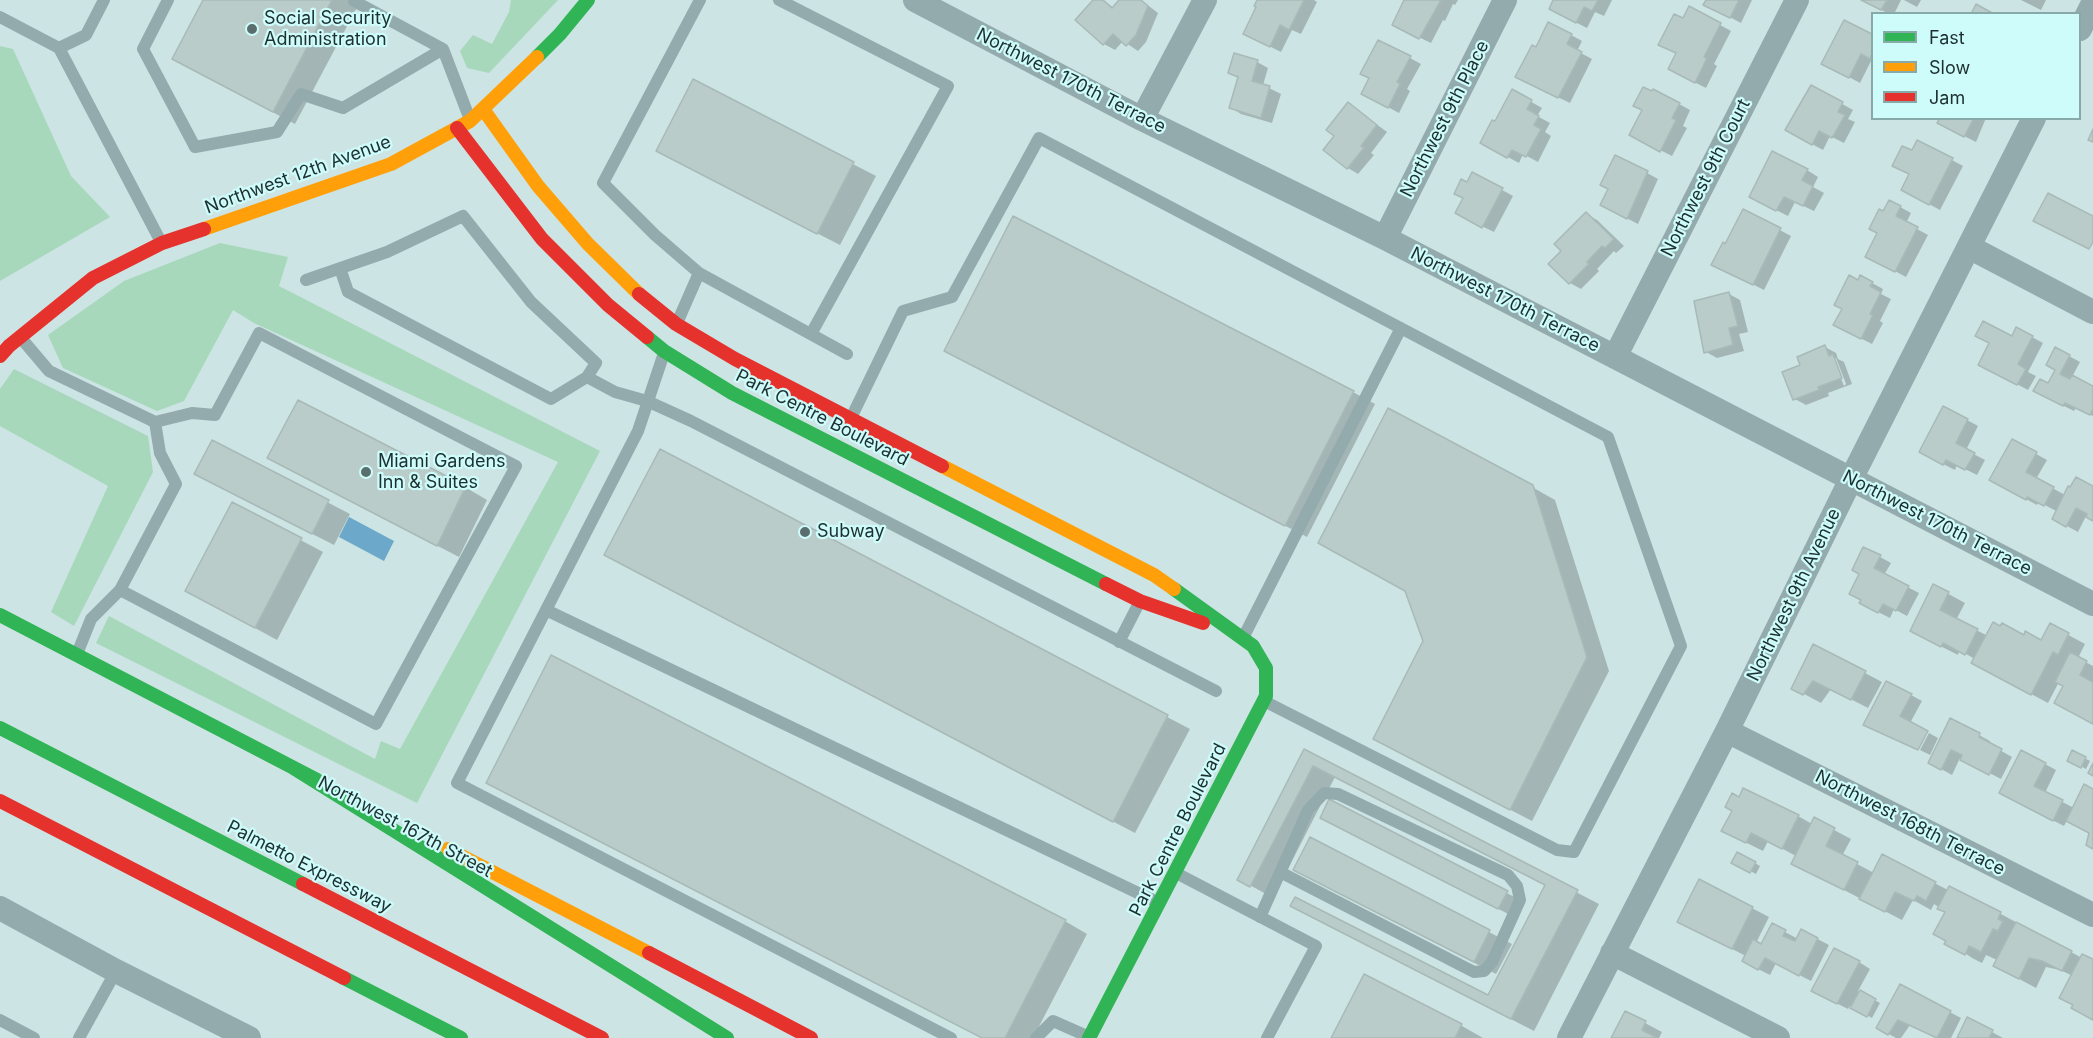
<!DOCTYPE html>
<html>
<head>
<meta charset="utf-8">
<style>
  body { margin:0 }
  #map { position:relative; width:2093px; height:1038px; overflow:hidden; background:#cce4e3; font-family:Inter,sans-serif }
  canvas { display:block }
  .legend { position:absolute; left:1871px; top:12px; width:210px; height:108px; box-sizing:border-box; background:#cefcfb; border:2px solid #87aaa9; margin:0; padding:8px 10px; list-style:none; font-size:18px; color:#1d2f2f }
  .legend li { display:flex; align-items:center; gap:12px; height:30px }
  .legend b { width:30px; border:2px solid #87aaa9 }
</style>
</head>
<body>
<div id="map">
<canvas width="2093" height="1038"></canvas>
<ul class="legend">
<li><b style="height:8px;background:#30b455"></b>Fast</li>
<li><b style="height:8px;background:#ff9f0a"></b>Slow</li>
<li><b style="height:8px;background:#e5322d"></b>Jam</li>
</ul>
</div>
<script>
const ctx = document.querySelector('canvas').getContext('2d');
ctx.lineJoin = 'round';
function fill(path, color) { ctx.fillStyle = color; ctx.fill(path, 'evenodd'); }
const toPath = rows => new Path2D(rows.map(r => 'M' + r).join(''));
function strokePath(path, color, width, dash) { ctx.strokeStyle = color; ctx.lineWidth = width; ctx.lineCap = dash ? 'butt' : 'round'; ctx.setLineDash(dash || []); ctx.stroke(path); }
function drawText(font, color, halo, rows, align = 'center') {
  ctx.font = font + ' Inter,sans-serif'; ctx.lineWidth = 4.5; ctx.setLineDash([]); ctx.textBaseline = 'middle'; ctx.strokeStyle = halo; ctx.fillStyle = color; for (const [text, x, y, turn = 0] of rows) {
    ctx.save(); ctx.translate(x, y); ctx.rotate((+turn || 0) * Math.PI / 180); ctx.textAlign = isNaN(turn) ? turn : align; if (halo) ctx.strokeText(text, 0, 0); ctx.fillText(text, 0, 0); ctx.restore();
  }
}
const green = toPath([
  [511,0,558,0,489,73,467,68,460,51,473,35,492,44,509,12],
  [0,46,13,49,71,176,110,217,0,281],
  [220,243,288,257,279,286,600,451,417,803,96,643,109,616,375,759,381,741,400,749,558,462,254,323,233,310,184,401,157,411,63,368,48,335,124,281],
  [14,369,148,436,153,472,74,626,51,612,108,486,0,426,0,389]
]);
const water = toPath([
  [349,517,394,541,384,561,339,537]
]);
const shadow = toPath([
  [204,0,361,0,295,124,195,71],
  [1095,0,1103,0,1114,8,1121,0,1141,0,1158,13,1146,42,1138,51,1123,41,1115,50,1104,44],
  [1259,0,1314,0,1317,2,1301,34,1292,30,1281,52,1255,39],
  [1406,0,1458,0,1455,5,1453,4,1445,21,1443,20,1431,43,1404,30],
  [1555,0,1612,0,1604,16,1595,12,1587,28,1561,15],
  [1707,0,1752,0,1741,23,1716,10],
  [1863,0,1901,0,1894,14,1889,14],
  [1904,0,1921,0,1917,7],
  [2021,0,2046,0,2041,10],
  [1689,8,1731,31,1714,64,1717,66,1706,88,1680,75,1678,53,1683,20],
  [1845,22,1872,36,1872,59,1860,83,1834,69],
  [1571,35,1582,41,1577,51,1592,59,1570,103,1528,83,1536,49],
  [1410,58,1421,64,1407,89,1410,91,1399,113,1373,99,1370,78],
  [1257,62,1268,68,1263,85,1281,94,1272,123,1241,114,1230,107,1239,78,1229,73],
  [693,81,876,176,840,245,680,163],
  [1812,87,1853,110,1848,119,1855,122,1844,143,1830,136,1823,150,1797,136],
  [1512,91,1542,108,1537,116,1550,123,1545,132,1551,136,1538,162,1523,154,1519,163,1493,149,1495,123],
  [1349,104,1387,132,1371,153,1374,155,1358,174,1348,168,1336,136],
  [1679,104,1690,110,1683,126,1687,128,1672,156,1642,141],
  [1942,118,1986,118,1976,142,1950,129],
  [1913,152,1952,160,1963,166,1940,210,1914,196,1911,174],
  [1807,170,1818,177,1813,187,1824,193,1814,211,1795,202,1788,216,1762,203],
  [1647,173,1658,179,1638,224,1613,211],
  [1473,174,1513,196,1494,232,1467,219,1464,198,1467,184],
  [1900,207,1911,213,1906,223,1928,235,1906,277,1878,262,1884,213],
  [1744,211,1791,236,1764,290,1724,270,1726,246],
  [1586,214,1597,220,1624,246,1616,253,1614,251,1597,269,1599,271,1581,289,1570,283,1551,264,1563,251],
  [1861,277,1883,289,1881,294,1891,299,1880,321,1883,323,1872,344,1846,331,1843,309],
  [1729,294,1740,300,1748,332,1739,334,1744,351,1717,358,1706,352],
  [2017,329,2043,343,2028,372,2036,376,2028,390,1990,370],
  [1825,347,1836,353,1838,359,1844,362,1852,384,1828,393,1829,396,1806,405,1795,399,1802,365],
  [1833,358,1836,358,1846,384,1844,386],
  [2069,356,2080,362,2072,377,2093,388,2093,416,2076,408,2074,411,2046,397,2049,385],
  [968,363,1353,392,1375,404,1307,537],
  [1967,420,1978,426,1966,450,1985,460,1977,475,1957,465,1955,470,1931,458],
  [2013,441,2047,460,2036,479,2065,495,2093,488,2093,519,2086,516,2078,532,2054,519,2058,512,2039,502,2037,505,1991,480],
  [212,442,350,514,334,545,218,486],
  [660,451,1190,729,1135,833,628,567],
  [291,470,465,487,487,500,459,557],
  [1532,487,1555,500,1609,671,1532,821,1397,751,1424,641],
  [233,504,323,552,277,640,209,603],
  [1880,557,1891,563,1884,575,1919,593,1907,616,1894,609,1890,618,1872,609,1851,593],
  [1934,586,1965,603,1956,620,1988,636,2024,637,2041,642,2050,625,2085,644,2078,658,2093,666,2093,723,2065,686,2059,682,2048,703,1990,672,1975,659,1959,650,1958,655,1911,631],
  [1814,646,1882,682,1868,708,1831,689,1821,703,1793,688],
  [1911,695,1922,701,1910,723,1876,730],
  [1951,720,1990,741,1989,744,2012,757,2001,779,1960,758,1952,775,1941,769],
  [1929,733,1938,738,1930,755,1920,750],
  [1304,751,1599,904,1534,1031,1314,918,1488,997,1546,885,1335,777,1273,898,1239,879],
  [2073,752,2090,761,2086,769,2069,760],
  [2045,764,2056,770,2045,793,2074,808,2093,790,2093,847,2090,833,2067,820,2064,826,2011,799],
  [1330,801,1524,902,1516,918,1338,827],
  [1798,816,1812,824,1834,830,1851,839,1842,856,1874,873,1882,856,1948,890,1949,888,2001,914,2082,958,2093,961,2093,1019,2073,976,2060,970,2046,967,2036,988,1995,966,1997,960,1986,955,1982,963,1972,958,1948,941,1946,912,1934,904,1931,910,1913,900,1902,920,1809,872,1796,856,1768,841,1763,851,1723,831],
  [1310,839,1512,944,1496,974,1317,882],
  [1738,854,1760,866,1756,874,1733,862],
  [1700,881,1769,917,1756,943,1762,946,1772,925,1798,939,1802,931,1829,945,1811,981,1776,963,1770,975,1754,967,1746,956,1696,931],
  [1065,921,1087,934,1033,1038,983,1038],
  [1859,962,1870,969,1858,991,1880,1003,1872,1018,1850,1006,1848,1009,1824,997],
  [1364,976,1462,1026,1483,1038,1332,1038],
  [1900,986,1961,1018,1951,1038,1936,1038,1910,1025,1901,1038,1896,1038,1878,1028],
  [1626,1013,1662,1032,1659,1038,1613,1038],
  [1992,1032,2003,1038,1958,1038]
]);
const building = toPath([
  [203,0,332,0,273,112,172,59,203,0],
  [1093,0,1103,0,1112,8,1119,0,1141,0,1148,6,1136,35,1126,46,1113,34,1103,45,1075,20,1093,0],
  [1257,0,1304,0,1289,30,1280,25,1270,47,1243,34,1256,7,1254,6,1257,0],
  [1404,0,1441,0,1419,39,1392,25,1404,0],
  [1553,0,1598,0,1592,11,1584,7,1576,23,1549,9,1553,0],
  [1706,0,1739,0,1730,18,1703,5,1706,0],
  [1861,0,1887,0,1881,10,1861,0],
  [1976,4,1994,14,1971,14,1976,4],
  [1689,6,1721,23,1704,57,1707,58,1695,83,1668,69,1676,53,1658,45,1674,14,1683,18,1689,6],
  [1844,20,1872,34,1872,53,1870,59,1861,54,1849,78,1821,64,1844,20],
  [1548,22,1572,34,1567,44,1582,52,1558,98,1515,77,1532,45,1536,47,1548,22],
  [1378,40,1411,56,1397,82,1400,84,1388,108,1361,94,1369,78,1360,74,1378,40],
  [1234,53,1258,60,1252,81,1270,86,1261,118,1229,108,1238,77,1228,73,1234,53],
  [693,79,854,162,817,234,656,151,693,79],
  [1811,85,1843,102,1838,112,1845,115,1832,138,1819,131,1812,145,1785,130,1811,85],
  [1643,87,1652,91,1653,89,1680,103,1672,118,1676,120,1660,152,1629,135,1642,110,1633,106,1643,87],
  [1512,89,1532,100,1527,109,1539,116,1534,125,1541,129,1526,157,1512,150,1507,158,1480,143,1492,120,1495,121,1512,89],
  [1348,102,1377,125,1361,146,1364,148,1347,169,1323,150,1334,136,1326,130,1348,102],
  [1940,118,1974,118,1964,137,1937,123,1940,118],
  [2093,129,2093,142,2088,140,2093,129],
  [1917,140,1953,158,1929,205,1901,190,1909,174,1892,166,1902,146,1912,150,1917,140],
  [1772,151,1808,169,1802,180,1813,186,1803,206,1784,197,1776,211,1749,197,1772,151],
  [1615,155,1648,171,1627,219,1600,205,1608,189,1600,185,1615,155],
  [1472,172,1503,188,1482,228,1455,213,1463,198,1454,194,1461,179,1467,182,1472,172],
  [2048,193,2093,216,2093,242,2089,249,2033,221,2048,193],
  [1889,200,1901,206,1896,216,1918,227,1895,272,1865,257,1877,233,1869,229,1879,209,1883,211,1889,200],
  [1743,209,1781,228,1753,285,1711,265,1723,242,1725,244,1743,209],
  [1586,212,1614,239,1605,248,1602,246,1587,262,1589,264,1569,284,1548,264,1561,251,1554,244,1586,212],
  [1013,216,1354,391,1285,526,944,351,1013,216],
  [1849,275,1858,280,1860,275,1873,282,1870,286,1881,292,1870,314,1873,315,1861,339,1833,325,1842,309,1834,305,1849,275],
  [1729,292,1738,326,1729,328,1733,345,1704,353,1694,301,1729,292],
  [1983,321,2012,336,2016,327,2033,336,2018,364,2026,369,2017,385,1978,365,1989,343,1975,336,1983,321],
  [1825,345,1829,356,1833,354,1842,378,1818,387,1819,390,1793,400,1782,372,1800,365,1797,357,1825,345],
  [2055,347,2070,355,2060,374,2070,379,2072,375,2093,386,2093,409,2090,415,2065,403,2063,406,2033,391,2040,379,2048,383,2055,370,2046,365,2055,347],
  [298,400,466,486,437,546,267,458,298,400],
  [1943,406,1968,419,1956,443,1975,453,1965,470,1946,460,1943,465,1919,452,1943,406],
  [1388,408,1533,485,1587,657,1510,810,1373,739,1423,641,1405,591,1318,543,1388,408],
  [2012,439,2037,452,2026,472,2054,487,2044,506,2027,497,2026,500,1989,480,2012,439],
  [212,440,329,500,312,534,194,474,212,440],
  [660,449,1168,715,1113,822,604,555,660,449],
  [2076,477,2093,486,2093,521,2086,517,2087,514,2076,508,2066,527,2052,519,2068,486,2070,487,2076,477],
  [232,502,302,538,255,628,185,591,232,502],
  [1863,547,1881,555,1874,568,1909,586,1896,611,1883,604,1878,613,1859,603,1861,600,1849,594,1859,574,1852,570,1863,547],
  [1933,584,1949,592,1940,610,1978,629,1965,655,1943,643,1941,647,1910,631,1933,584],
  [1993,622,2000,626,2002,623,2024,635,2025,631,2041,640,2050,623,2069,633,2058,655,2053,652,2031,695,1971,663,1993,622],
  [1813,644,1866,671,1851,700,1813,681,1803,695,1791,689,1813,644],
  [2070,652,2087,661,2080,675,2093,682,2093,724,2054,703,2063,686,2055,682,2070,652],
  [551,655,1066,920,1005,1038,982,1038,486,783,551,655],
  [1886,681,1912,694,1900,716,1928,731,1918,750,1863,725,1886,681],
  [1950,718,1980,733,1979,737,2002,749,1989,775,1960,760,1962,755,1951,750,1941,770,1928,763,1950,718],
  [1304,749,1578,890,1511,1019,1290,906,1295,897,1488,995,1545,885,1313,766,1250,887,1237,880,1304,749],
  [2021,750,2046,763,2034,786,2063,800,2053,821,1999,793,2021,750],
  [2072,750,2086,757,2081,768,2067,761,2072,750],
  [2093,763,2093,776,2088,773,2093,763],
  [2084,784,2093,789,2093,849,2086,845,2089,833,2066,821,2084,784],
  [1743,788,1799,815,1782,849,1751,833,1746,843,1721,831,1732,811,1725,807,1732,793,1739,797,1743,788],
  [1329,799,1508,891,1498,909,1320,818,1329,799],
  [1814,817,1835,828,1826,846,1858,862,1844,890,1791,864,1814,817],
  [1310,837,1490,930,1474,962,1293,870,1310,837],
  [1737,852,1756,862,1750,873,1731,863,1737,852],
  [1882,854,1936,882,1926,901,1917,896,1914,901,1895,892,1885,912,1859,899,1882,854],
  [1699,879,1753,907,1732,949,1677,922,1699,879],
  [1949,886,2001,912,1998,919,2003,921,1998,931,1993,929,1981,952,1969,946,1965,955,1944,944,1946,941,1933,934,1945,912,1937,909,1949,886],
  [2016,922,2072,951,2062,971,2042,961,2029,958,2019,979,1993,966,2016,922],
  [1772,923,1786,930,1783,936,1795,941,1801,929,1818,938,1799,976,1765,958,1758,970,1742,961,1753,939,1761,944,1772,923],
  [1834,948,1860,961,1837,1004,1811,991,1834,948],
  [2082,954,2093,959,2093,1020,2071,1008,2073,1005,2059,998,2082,954],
  [1364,974,1462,1024,1455,1038,1331,1038,1364,974],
  [1900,984,1951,1011,1937,1038,1898,1020,1888,1035,1876,1028,1900,984],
  [1860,990,1876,999,1867,1017,1850,1008,1860,990],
  [1625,1011,1646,1021,1642,1030,1657,1038,1611,1038,1625,1011],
  [1967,1017,1993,1030,1989,1038,1957,1038,1967,1017]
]);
const lane = toPath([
  [168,0,143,49,195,147,277,132,301,94,343,108,443,49],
  [354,0,354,1,443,49,469,117],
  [700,0,603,183,655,235,699,273,847,354],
  [779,0,948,86,811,334],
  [0,17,59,48,161,242],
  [59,48,86,35,104,0],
  [340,268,348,292,551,399,587,377],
  [306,280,387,252,463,216,531,302,596,363,587,377,615,392,647,401,691,421,1216,691],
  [677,323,699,273],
  [21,338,49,371,155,422],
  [664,353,638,431,457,783,951,1038],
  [851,418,903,311,952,297,1039,138,1608,437,1681,646,1574,852,1557,850,1264,701],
  [546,610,1159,903],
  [1244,636,1401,328],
  [1119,642,1139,603],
  [77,654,91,619,120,590,376,724,516,466,259,333,215,415,192,413,155,422,160,453,176,484,120,590],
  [1178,874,1316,946,1267,1038],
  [1260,917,1308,810,1324,793,1338,794,1508,875,1517,886,1520,900,1492,962,1484,971,1474,972,1280,872],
  [0,1020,34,1038],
  [79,1038,116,971],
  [1036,1038,1053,1021,1087,1036]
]);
const street = toPath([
  [915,0,1142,119,1385,238,2093,604],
  [2080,29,2093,3],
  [1142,119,1205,0],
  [1385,238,1505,0],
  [1969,247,2093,312],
  [1615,357,1797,0],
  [1727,731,2093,915],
  [0,908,116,971,249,1038],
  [1612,953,1778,1038],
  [1569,1038,1727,731,1851,479,2034,118]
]);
const fast = toPath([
  [537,57,560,34,588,0],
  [647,337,664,351,732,393,1106,584],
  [0,615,317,780],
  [0,728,303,884],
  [292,767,727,1038],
  [344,978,461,1038],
  [1089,1038,1266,696,1266,668,1253,646,1174,589]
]);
const slow = toPath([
  [483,109,538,186,588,244,639,294],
  [204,229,391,164,470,121,537,57],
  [942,466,1154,575,1174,589],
  [448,849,649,953]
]);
const jam = toPath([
  [457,128,542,239,608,305,647,337],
  [639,294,676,324,735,359,942,466],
  [0,356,9,346,93,278,162,243,204,229],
  [1106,584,1140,601,1203,623],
  [0,801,344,978],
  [303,884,602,1038],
  [649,953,811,1038]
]);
const markers = [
  [252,29,6,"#5a6e6e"],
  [366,472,6,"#5a6e6e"],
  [805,532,6,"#5a6e6e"]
];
const poiNames = [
  ["Social Security",264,19],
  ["Administration",264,40],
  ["Miami Gardens",378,462],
  ["Inn & Suites",378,483],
  ["Subway",817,532]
];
const streetNames = [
  ["Northwest 170th Terrace",1071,81,27],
  ["Northwest 9th Place",1445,119,-63],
  ["Northwest 12th Avenue",298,175,-20],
  ["Northwest 9th Court",1706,178,-63],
  ["Northwest 170th Terrace",1505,300,27],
  ["Park Centre Boulevard",822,418,27],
  ["Northwest 170th Terrace",1937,523,27],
  ["Northwest 9th Avenue",1794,595,-64],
  ["Northwest 168th Terrace",1910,823,27],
  ["Northwest 167th Street",405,827,28],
  ["Park Centre Boulevard",1178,830,-63],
  ["Palmetto Expressway",309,867,27]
];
fill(green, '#a7d8bb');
fill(water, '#6ba8c9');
fill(shadow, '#0003');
fill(building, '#baccca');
strokePath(building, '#a8bab7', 1.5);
strokePath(lane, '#94abae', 12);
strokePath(street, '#94abae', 24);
strokePath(fast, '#30b455', 14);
strokePath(slow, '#ff9f0a', 14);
strokePath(jam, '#e5322d', 14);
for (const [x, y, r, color] of markers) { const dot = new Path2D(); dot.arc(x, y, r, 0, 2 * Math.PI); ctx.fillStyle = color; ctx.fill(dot); strokePath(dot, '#cefcfb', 2); }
drawText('18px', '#1d2f2f', '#cefcfb', poiNames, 'left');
drawText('18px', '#1d2f2f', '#cefcfb', streetNames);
</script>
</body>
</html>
